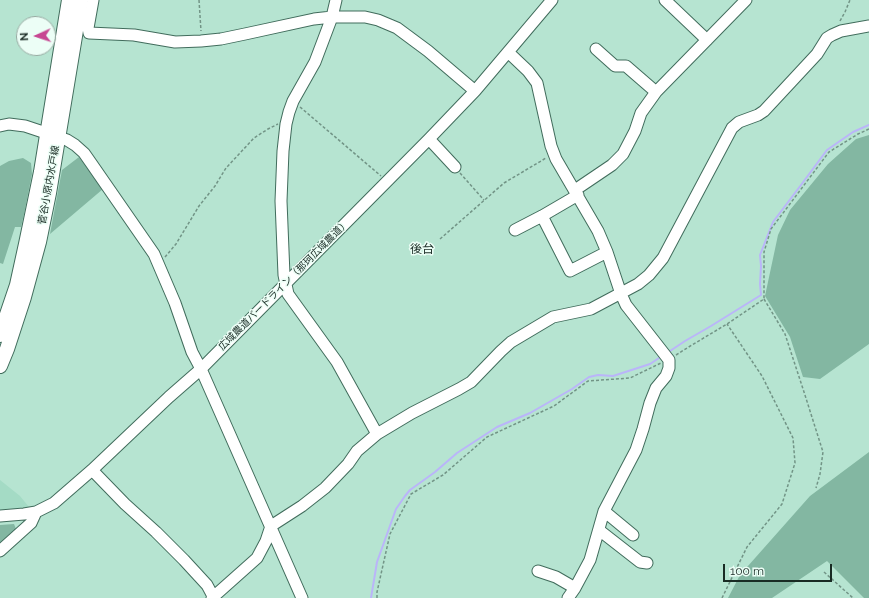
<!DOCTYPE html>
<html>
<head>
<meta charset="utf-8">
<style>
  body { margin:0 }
  #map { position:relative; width:869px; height:598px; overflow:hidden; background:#b6e4d1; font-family:Raleway,sans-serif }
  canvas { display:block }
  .north { position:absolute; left:16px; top:16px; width:40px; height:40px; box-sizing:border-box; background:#ecfef6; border:1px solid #98aaa2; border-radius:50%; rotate:267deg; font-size:11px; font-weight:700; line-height:16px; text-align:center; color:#192b24 }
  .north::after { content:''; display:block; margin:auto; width:14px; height:18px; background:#c74792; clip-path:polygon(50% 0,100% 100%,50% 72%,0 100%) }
  .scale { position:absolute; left:723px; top:564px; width:109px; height:18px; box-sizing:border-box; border:2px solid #192b24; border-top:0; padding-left:5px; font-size:12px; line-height:14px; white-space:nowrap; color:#192b24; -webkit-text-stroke:3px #ecfef6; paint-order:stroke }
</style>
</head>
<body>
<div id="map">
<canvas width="869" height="598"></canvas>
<div class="north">N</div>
<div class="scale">100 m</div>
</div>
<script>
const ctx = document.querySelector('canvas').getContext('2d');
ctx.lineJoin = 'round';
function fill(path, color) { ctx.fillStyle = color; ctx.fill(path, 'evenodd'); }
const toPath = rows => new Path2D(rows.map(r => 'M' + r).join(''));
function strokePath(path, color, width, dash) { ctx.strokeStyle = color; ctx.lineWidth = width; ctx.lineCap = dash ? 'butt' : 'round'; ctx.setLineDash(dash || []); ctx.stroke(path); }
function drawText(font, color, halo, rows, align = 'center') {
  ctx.font = font + ' Raleway,"Noto Sans JP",sans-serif'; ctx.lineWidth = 3; ctx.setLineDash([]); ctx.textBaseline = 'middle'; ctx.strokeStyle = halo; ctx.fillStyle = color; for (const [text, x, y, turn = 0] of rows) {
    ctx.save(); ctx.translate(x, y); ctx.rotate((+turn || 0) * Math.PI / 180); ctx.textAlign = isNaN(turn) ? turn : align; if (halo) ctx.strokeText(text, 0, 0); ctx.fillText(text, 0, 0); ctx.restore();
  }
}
const built = toPath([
  [0,480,20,496,29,507,17,512,0,512]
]);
const green = toPath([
  [869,135,869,344,820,379,803,377,790,337,765,296,778,235,790,210,828,164,856,139],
  [79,157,103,189,50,234,62,170],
  [23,158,31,163,32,174,24,214,21,227,15,227,3,264,0,263,0,166,9,161],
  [869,452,869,598,864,598,827,561,772,598,728,598,740,575,810,496],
  [14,524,16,529,0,543,0,525]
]);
const stream = toPath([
  [670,351,685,341,711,326,761,295,760,284,761,266,760,255,773,222,801,185,827,150,853,132,869,125],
  [371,598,377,562,396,509,405,496,410,490,435,472,457,453,497,427,530,413,572,389,589,377,598,375,613,376,650,364,659,358]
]);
const path = toPath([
  [199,0,201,31],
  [840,21,845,12,850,0],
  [300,107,381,176],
  [460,173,484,200],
  [440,239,504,183,546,158],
  [165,257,176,244,199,206,215,186,226,168,254,138,268,129,278,124],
  [764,299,785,334,804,392,823,452,820,474,816,488],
  [676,355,687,348,727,324,764,299,764,252,771,229,829,152,858,134,869,129],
  [824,572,853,598],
  [377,598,377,592,390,534,411,494,443,475,487,437,554,406,588,381,630,378,661,363],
  [722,598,747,547,782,504,795,463,793,438,762,376,727,324]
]);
const minor = toPath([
  [93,0,88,28,89,33,134,35,175,42,201,41,221,39,245,34,314,19,332,17,365,17,378,20,397,28,428,51,475,91],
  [336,0,332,17,315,62,293,101,289,112,286,124,283,151,281,201,284,275,288,294,337,362,377,434],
  [665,0,707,40],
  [596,49,615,66,626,66,656,92],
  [508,52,528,71,537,83,551,146,556,159,598,231,607,252,621,294,626,305,669,360,669,368,666,376,656,388,650,403,643,429,636,450,604,511,590,560,575,588,568,598],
  [0,126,9,124,25,126,67,140,75,145,84,153,91,163,154,254,175,303,192,352,201,369,302,598],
  [429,139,455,167],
  [575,190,612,165,623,154,635,131,641,113,656,92,746,0],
  [542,216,570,271,607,252],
  [515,230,542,216,578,195],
  [92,470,125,504,156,532,184,560,207,585,214,598],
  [604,511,633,535],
  [0,516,24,514,36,512],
  [599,530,640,562,647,563],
  [0,551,31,523,36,512,54,503,92,470,169,397,201,369,429,139,475,91,552,0],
  [538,571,556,577,575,588],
  [212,598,257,558,266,541,271,526,302,506,325,488,348,464,357,451,377,434,412,413,459,389,471,382,501,351,511,342,553,317,591,309,638,284,649,275,663,258,732,128,739,122,758,115,764,111,817,54,827,38,832,35,841,31,869,26]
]);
const major = toPath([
  [0,335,17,285,26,244,41,172,69,0],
  [0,366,7,349,24,297,39,242,49,193,81,0]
]);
const streetNames = [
  ["菅谷小原内水戸線",49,185,-80],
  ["広域農道バードライン（那珂広域農道）",284,285,-45]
];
const quarterNames = [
  ["後台",422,249]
];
fill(built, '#a4dbc5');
fill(green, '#83b7a2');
strokePath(stream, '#bab5f9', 2);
strokePath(minor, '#416c5c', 13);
strokePath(major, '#416c5c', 16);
strokePath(path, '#729486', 1.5, [3, 2]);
strokePath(minor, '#fff', 11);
strokePath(major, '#fff', 14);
drawText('10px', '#192b24', '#ecfef6', streetNames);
drawText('12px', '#192b24', '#ecfef6', quarterNames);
</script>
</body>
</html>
